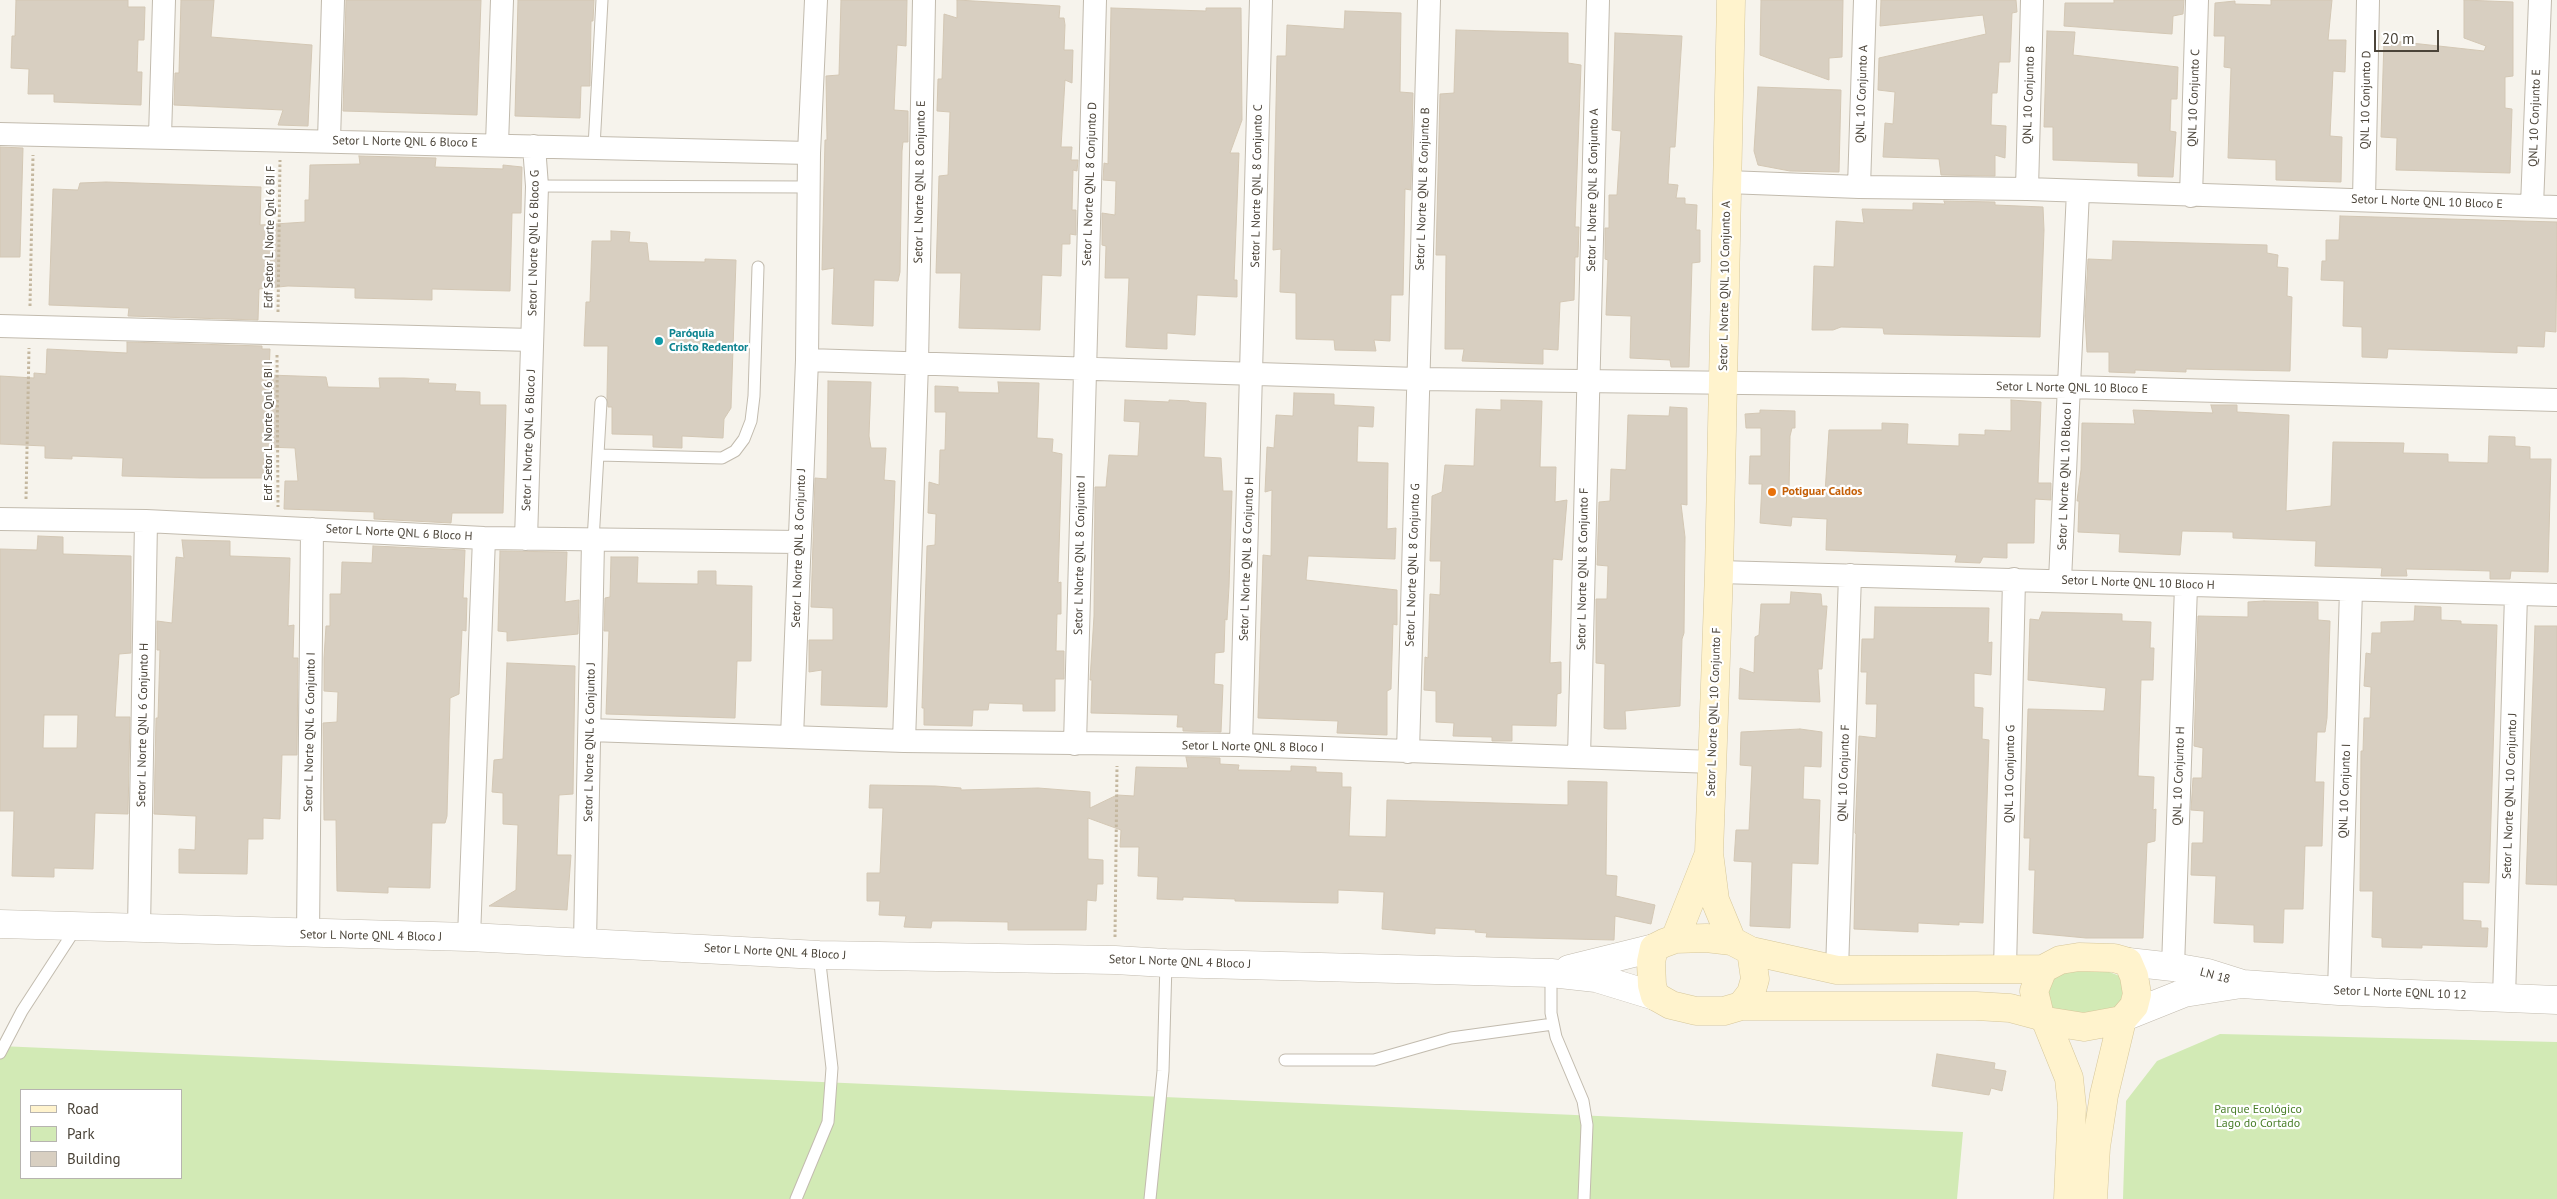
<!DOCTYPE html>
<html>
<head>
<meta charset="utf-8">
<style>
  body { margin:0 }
  #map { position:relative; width:2557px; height:1199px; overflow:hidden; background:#f6f3ec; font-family:"PT Sans",sans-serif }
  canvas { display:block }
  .legend { position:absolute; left:20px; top:1089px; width:162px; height:90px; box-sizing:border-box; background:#fff; border:1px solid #b7b4b0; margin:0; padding:6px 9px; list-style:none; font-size:15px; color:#4b4439 }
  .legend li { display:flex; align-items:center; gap:10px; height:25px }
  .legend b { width:25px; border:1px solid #b7b4b0 }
  .scale { position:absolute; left:2374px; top:30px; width:65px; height:22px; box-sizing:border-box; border:2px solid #4b4439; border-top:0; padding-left:6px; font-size:15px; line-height:18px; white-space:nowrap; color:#4b4439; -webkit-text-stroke:4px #fff; paint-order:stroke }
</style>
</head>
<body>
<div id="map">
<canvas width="2557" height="1199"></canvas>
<ul class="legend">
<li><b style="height:6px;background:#fff3cd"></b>Road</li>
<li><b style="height:14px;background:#d2eab5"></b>Park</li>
<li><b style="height:14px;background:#d8cfc1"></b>Building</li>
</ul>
<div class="scale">20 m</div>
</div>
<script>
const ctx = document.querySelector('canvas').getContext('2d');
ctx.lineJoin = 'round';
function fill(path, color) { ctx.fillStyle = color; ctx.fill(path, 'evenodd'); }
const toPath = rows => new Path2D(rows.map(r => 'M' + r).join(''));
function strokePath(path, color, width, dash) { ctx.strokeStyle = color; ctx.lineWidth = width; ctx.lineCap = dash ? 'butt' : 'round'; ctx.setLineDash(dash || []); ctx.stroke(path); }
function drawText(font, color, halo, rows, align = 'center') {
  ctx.font = font + ' "PT Sans",sans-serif'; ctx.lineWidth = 4.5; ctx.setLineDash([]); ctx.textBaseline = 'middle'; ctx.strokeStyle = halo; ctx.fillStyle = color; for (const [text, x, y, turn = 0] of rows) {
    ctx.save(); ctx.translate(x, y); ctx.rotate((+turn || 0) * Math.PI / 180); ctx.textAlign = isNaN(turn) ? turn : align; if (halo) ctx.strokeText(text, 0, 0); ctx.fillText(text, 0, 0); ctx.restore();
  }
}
const green = toPath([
  [2079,968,2104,970,2125,978,2126,1007,2077,1016,2049,1008,2046,982,2054,973],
  [2220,1034,2557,1042,2557,1199,2123,1199,2126,1101,2157,1061],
  [0,1046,1963,1132,1957,1199,0,1199],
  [21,1090,181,1090,181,1178,21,1178]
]);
const building = toPath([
  [16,0,128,0,128,7,145,7,144,40,138,40,137,72,142,72,141,105,54,102,54,94,28,94,29,69,11,68,12,36,15,36,16,0],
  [181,0,214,0,211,37,312,45,308,126,278,125,283,110,174,105,175,73,179,73,181,0],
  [346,0,481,0,477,115,343,111,346,0],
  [518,0,594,0,593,21,591,21,590,86,581,86,580,118,515,116,518,0],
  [841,0,907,0,906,46,897,45,894,110,908,111,908,142,903,142,902,151,900,272,898,281,874,280,873,326,832,324,834,268,822,270,825,140,827,140,826,76,839,75,841,0],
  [957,0,1060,6,1059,18,1064,18,1065,25,1064,50,1073,50,1072,83,1065,80,1061,147,1072,147,1071,160,1078,160,1077,171,1073,170,1072,210,1076,210,1076,235,1070,234,1070,244,1062,244,1061,276,1042,275,1040,330,959,328,961,273,936,273,939,176,948,175,950,112,937,111,938,79,942,79,944,14,957,18,957,0],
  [1761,0,1843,0,1842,57,1829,58,1829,80,1760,55,1761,0],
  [1881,0,2016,0,2017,12,2012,13,2010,62,1999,62,1997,93,1992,93,1991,125,2006,126,2005,158,1995,155,1995,176,1941,175,1939,159,1883,157,1885,123,1893,124,1895,92,1878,90,1879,58,1986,34,1983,15,1880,26,1881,0],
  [2114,0,2184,0,2183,14,2173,16,2172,34,2064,26,2065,3,2114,3,2114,0],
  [2271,0,2332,0,2328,40,2346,40,2345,72,2333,71,2330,136,2342,137,2341,182,2276,180,2276,160,2228,158,2231,68,2224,67,2225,36,2214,36,2215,3,2235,1,2235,4,2271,5,2271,0],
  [2464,0,2513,2,2513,76,2505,77,2505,108,2512,109,2510,173,2396,170,2397,138,2381,137,2384,40,2484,51,2486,46,2464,38,2464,0],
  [1111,8,1206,11,1206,8,1241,8,1242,120,1230,153,1239,153,1234,280,1237,280,1237,297,1197,295,1195,335,1167,333,1167,349,1126,347,1129,278,1105,278,1106,246,1102,245,1102,213,1115,215,1116,181,1103,180,1104,163,1108,164,1111,8],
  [1345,11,1401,13,1400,92,1413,93,1411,190,1405,189,1403,295,1391,295,1390,341,1374,340,1376,351,1335,350,1334,340,1296,339,1296,293,1280,292,1281,249,1273,250,1277,56,1286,56,1287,25,1344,29,1345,11],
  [1456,30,1568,33,1568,63,1581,65,1575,227,1579,227,1578,257,1575,257,1574,300,1560,302,1558,350,1543,349,1543,364,1462,361,1464,349,1445,349,1446,255,1436,255,1440,94,1454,93,1456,30],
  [2047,31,2075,32,2073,55,2178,67,2177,99,2171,99,2170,131,2176,132,2173,177,2138,176,2138,163,2053,160,2053,127,2044,127,2047,31],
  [1615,33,1682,36,1675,147,1670,147,1668,184,1678,185,1676,198,1685,198,1685,204,1697,205,1696,230,1700,230,1700,262,1692,263,1689,367,1671,367,1670,360,1630,358,1631,316,1606,315,1608,260,1605,259,1605,228,1609,228,1609,195,1617,195,1621,131,1612,130,1615,33],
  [1758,87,1841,90,1839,172,1790,171,1758,165,1754,151,1758,87],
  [0,147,23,148,20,257,0,257,0,147],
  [359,156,436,158,435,167,503,169,503,165,522,167,521,213,512,213,510,291,432,289,432,300,355,298,355,288,288,286,259,289,258,320,128,316,129,308,49,305,53,189,78,190,80,183,106,182,261,187,260,225,305,222,305,200,309,200,310,165,360,164,359,156],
  [1944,201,1995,202,1995,205,2043,207,2044,230,2040,337,1884,334,1883,328,1841,327,1833,330,1812,330,1814,266,1834,267,1836,221,1864,223,1862,209,1913,210,1913,203,1945,204,1944,201],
  [2340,216,2557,222,2556,332,2545,331,2544,347,2517,346,2517,353,2388,349,2387,358,2362,357,2362,327,2343,326,2344,281,2321,280,2322,261,2326,261,2326,240,2339,240,2340,216],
  [611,231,630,232,629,242,647,243,649,261,705,262,705,259,736,260,731,408,724,419,723,438,682,436,682,448,653,447,653,435,612,434,612,407,608,407,607,397,608,346,584,346,586,302,590,302,592,241,611,241,611,231],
  [2113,241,2267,245,2267,253,2278,255,2277,267,2288,268,2287,296,2292,297,2290,371,2186,369,2186,372,2135,370,2135,373,2109,372,2109,352,2087,352,2085,316,2088,259,2112,260,2113,241],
  [127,342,262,346,262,349,270,349,269,375,326,377,328,387,380,388,379,378,404,378,429,379,428,383,456,384,455,391,480,392,480,405,506,405,503,513,452,513,451,523,374,519,374,512,284,509,285,481,298,481,295,448,265,447,263,478,201,478,122,476,123,458,72,456,72,459,45,458,45,446,0,444,0,376,34,378,34,373,46,374,47,349,127,353,127,342],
  [828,381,871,382,869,436,871,448,886,448,884,480,895,481,887,707,821,705,822,670,809,672,809,640,833,640,833,608,811,607,815,478,827,479,828,381],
  [998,382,1039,383,1037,438,1053,439,1052,452,1062,454,1058,583,1061,582,1061,614,1057,614,1056,651,1064,651,1064,679,1055,679,1055,711,1023,711,1023,704,989,703,988,710,973,710,972,726,924,725,924,708,922,708,927,546,935,545,936,514,928,513,929,482,939,485,940,450,945,450,946,412,935,412,935,386,958,387,958,392,999,393,998,382],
  [1294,393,1334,394,1334,405,1374,407,1373,427,1358,426,1357,462,1388,463,1387,529,1396,528,1395,559,1308,556,1306,580,1397,590,1397,625,1393,624,1391,689,1387,691,1387,735,1337,733,1338,721,1258,718,1263,555,1271,556,1272,490,1265,492,1267,447,1274,448,1276,415,1293,416,1294,393],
  [1125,400,1169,402,1169,400,1189,401,1190,402,1206,403,1204,457,1221,458,1223,491,1232,491,1229,587,1227,620,1225,619,1224,652,1215,653,1214,684,1223,685,1221,732,1183,731,1183,727,1177,727,1178,715,1091,713,1092,680,1090,680,1094,616,1095,487,1106,487,1109,455,1138,456,1140,422,1124,421,1125,400],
  [1501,400,1542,401,1540,467,1556,467,1555,502,1567,500,1562,560,1553,559,1550,663,1561,662,1561,693,1557,694,1556,726,1512,725,1512,741,1492,741,1492,737,1453,736,1454,723,1436,722,1436,691,1424,690,1425,657,1428,658,1430,594,1440,595,1441,561,1430,561,1432,496,1442,492,1445,465,1474,466,1476,409,1501,410,1501,400],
  [2011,400,2041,402,2038,483,2051,483,2051,500,2035,499,2034,543,2007,543,2007,558,1983,557,1980,563,1955,562,1957,555,1826,550,1827,519,1792,517,1791,526,1760,523,1762,484,1749,484,1750,456,1761,456,1761,428,1746,428,1745,414,1760,413,1760,410,1795,411,1795,428,1792,428,1790,436,1789,491,1825,493,1829,430,1882,430,1882,423,1908,424,1907,444,1959,446,1959,434,1985,435,1985,430,2011,431,2011,400],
  [2211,405,2237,405,2237,412,2289,415,2286,511,2331,506,2333,442,2404,443,2403,453,2448,454,2448,462,2488,463,2489,436,2515,437,2515,446,2530,447,2530,459,2551,459,2548,572,2511,571,2510,579,2490,579,2490,571,2458,570,2406,569,2407,576,2381,576,2382,568,2315,566,2316,541,2233,538,2233,532,2182,531,2180,555,2119,552,2120,534,2078,532,2079,501,2077,501,2081,470,2082,423,2135,424,2133,410,2213,413,2211,405],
  [1670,407,1687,408,1687,505,1681,504,1685,537,1684,633,1682,639,1680,706,1625,711,1626,729,1608,729,1604,728,1605,664,1596,663,1596,599,1607,599,1608,566,1597,565,1599,502,1610,501,1611,469,1626,470,1628,415,1669,416,1670,407],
  [38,536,63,537,63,554,131,556,131,653,119,654,115,717,130,717,128,814,95,813,93,869,54,868,54,877,12,876,14,811,0,811,0,549,37,550,38,536],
  [44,715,78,715,77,748,43,748,44,715],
  [182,540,230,541,230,556,290,558,288,626,294,625,293,658,298,658,297,755,282,755,280,819,263,818,263,839,248,839,247,874,179,873,179,849,195,850,196,816,154,814,156,718,158,718,160,650,157,650,157,621,172,623,176,557,184,558,182,540],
  [373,546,465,550,463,598,467,598,466,631,462,630,459,694,450,698,447,816,445,823,432,823,430,888,388,887,388,893,337,891,336,820,324,820,323,723,337,722,338,692,324,691,324,658,326,626,330,626,330,594,341,594,342,562,372,563,373,546],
  [500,551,567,552,565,602,579,600,578,634,507,641,507,632,498,631,500,551],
  [611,557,638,557,637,583,698,584,698,571,716,571,716,585,752,586,751,661,737,661,735,718,606,714,609,631,604,631,605,598,610,597,611,557],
  [1791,592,1821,594,1822,606,1827,606,1822,669,1818,669,1820,702,1739,699,1740,668,1754,673,1755,637,1759,635,1761,604,1790,604,1791,592],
  [2264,601,2318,602,2318,620,2330,621,2327,718,2325,732,2317,732,2315,782,2324,782,2322,846,2305,846,2303,909,2284,909,2283,943,2254,942,2254,925,2214,923,2216,876,2191,875,2192,843,2203,843,2204,811,2191,810,2193,778,2202,778,2203,748,2194,746,2198,616,2248,617,2248,602,2264,601],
  [2415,606,2441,607,2441,620,2461,621,2461,624,2497,625,2489,883,2463,882,2463,920,2481,921,2481,928,2488,928,2487,947,2422,945,2422,948,2382,947,2382,938,2372,937,2373,891,2360,891,2361,751,2363,751,2364,718,2370,718,2371,687,2364,686,2366,653,2371,654,2372,633,2381,633,2381,622,2414,621,2415,606],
  [1875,607,1989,608,1988,643,1992,642,1991,675,1974,673,1974,707,1983,708,1982,739,1989,740,1983,923,1959,922,1959,925,1918,923,1918,932,1854,929,1856,834,1855,833,1859,736,1876,738,1877,704,1866,704,1867,672,1861,672,1862,639,1874,639,1875,607],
  [2042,612,2122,614,2122,621,2151,622,2150,648,2154,648,2153,680,2141,680,2138,776,2154,777,2153,810,2156,809,2155,841,2147,843,2143,938,2086,938,2033,933,2035,870,2029,870,2030,838,2024,838,2028,709,2104,711,2106,688,2028,680,2030,619,2039,620,2042,612],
  [2535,626,2557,626,2557,885,2526,884,2535,626],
  [507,663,575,666,573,794,559,795,557,855,571,855,567,910,489,906,516,890,518,825,503,824,503,793,492,792,494,760,503,759,507,663],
  [1800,729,1822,732,1821,767,1804,766,1803,799,1820,800,1818,864,1792,863,1790,928,1750,926,1752,862,1734,861,1736,830,1749,830,1752,766,1740,765,1741,732,1800,729],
  [1186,757,1220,758,1220,764,1239,765,1238,770,1291,771,1291,766,1316,767,1316,772,1342,773,1342,787,1351,787,1349,836,1386,837,1387,800,1568,805,1568,781,1607,782,1606,875,1617,876,1616,896,1655,905,1651,924,1615,916,1614,940,1486,937,1487,933,1475,932,1476,930,1435,928,1435,934,1382,929,1384,892,1338,890,1338,903,1235,901,1235,899,1183,897,1183,900,1157,899,1158,877,1138,876,1139,847,1120,847,1121,830,1088,818,1088,859,1103,860,1103,884,1097,884,1096,901,1087,900,1086,930,1008,930,1008,922,957,921,932,921,931,928,904,927,906,916,879,915,880,901,867,901,867,873,880,873,883,808,869,808,870,785,935,786,961,788,961,790,1038,788,1090,792,1090,808,1117,795,1134,796,1136,767,1188,768,1186,757],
  [1937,1054,1995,1063,1994,1069,2006,1071,2002,1091,1991,1088,1989,1095,1932,1086,1937,1054]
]);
const path = toPath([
  [30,306,33,155],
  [278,312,280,160],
  [277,355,278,507],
  [26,499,29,348],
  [1115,937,1117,766]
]);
const service = toPath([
  [594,147,602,0],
  [537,186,809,187],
  [598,455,722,458,735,451,744,439,751,421,754,396,758,267],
  [593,541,601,402],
  [1551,973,1551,1013,1556,1037,1583,1101,1587,1125,1584,1199],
  [0,1053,22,1011,76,928],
  [1285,1060,1374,1060,1451,1038,1553,1024],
  [796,1199,828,1122,832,1068,819,955],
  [1150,1199,1163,1071,1166,963]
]);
const minor = toPath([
  [0,134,809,153],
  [160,137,164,0],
  [329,141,333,0],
  [497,144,502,0],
  [1727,182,1859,187,2027,189,2557,207],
  [1859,187,1865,0],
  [2027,189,2032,0],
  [2191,196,2197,0],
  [2364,200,2368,0],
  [2532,206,2540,0],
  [0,326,532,340],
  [807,360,1418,379,2068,387,2557,400],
  [0,519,146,521,484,538,799,542],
  [526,539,537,186,534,146],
  [1719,572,2557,595],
  [2060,580,2078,191],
  [590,730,904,741,1241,745,1713,762],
  [792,737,807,360,809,153,816,0],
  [904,741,917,363,924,0],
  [1075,744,1095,0],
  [1241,745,1261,0],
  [1408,752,1429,0],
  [1579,757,1598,0],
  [139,929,146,521],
  [308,935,312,529],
  [469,937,484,538],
  [585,942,593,541],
  [2173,967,2186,586],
  [2005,969,2014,579],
  [1837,970,1850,575],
  [2339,991,2351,590],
  [2504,998,2516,595]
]);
const tertiary = toPath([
  [0,924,469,937,819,955,1115,960,1166,963,1551,973,1596,978,1655,996],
  [2128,962,2173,967,2208,973,2243,984,2339,991,2557,1000],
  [1569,969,1654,948],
  [2129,1015,2184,993,2235,985]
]);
const secondary = toPath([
  [1731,0,1719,572,1709,853,1715,900,1732,941],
  [1675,939,1708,856],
  [2079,957,2114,958,2128,962,2134,976,2137,994,2134,1006,2122,1020,2084,1027,2046,1021,2040,1016,2034,991,2043,969,2060,960,2079,957],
  [1741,1006,1751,993,1755,979,1751,951],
  [2040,1016,2010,1008,1976,1006,1741,1006,1724,1011,1696,1011,1671,1005,1655,996,1652,985,1651,962,1654,948,1664,943,1675,939,1706,938,1732,941,1751,951,1837,970,2043,969],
  [2046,1021,2069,1078,2072,1107,2068,1199],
  [2093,1199,2096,1147,2104,1095,2122,1020]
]);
const markers = [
  [659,341,5,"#0f9aa8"],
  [1772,492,5,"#e8710a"]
];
const streetNames = [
  ["QNL 10 Conjunto A",1862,94,-88],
  ["QNL 10 Conjunto B",2029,95,-88],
  ["QNL 10 Conjunto C",2194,98,-88],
  ["QNL 10 Conjunto D",2366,100,-89],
  ["QNL 10 Conjunto E",2535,118,-88],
  ["Setor L Norte QNL 6 Bloco E",405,142,1],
  ["Setor L Norte QNL 8 Conjunto E",920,182,-89],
  ["Setor L Norte QNL 8 Conjunto D",1090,184,-88],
  ["Setor L Norte QNL 8 Conjunto C",1257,186,-89],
  ["Setor L Norte QNL 8 Conjunto B",1423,189,-88],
  ["Setor L Norte QNL 8 Conjunto A",1593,190,-89],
  ["Setor L Norte QNL 10 Bloco E",2427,202,2],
  ["Edf Setor L Norte Qnl 6 BI F",270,237,-89],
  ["Setor L Norte QNL 6 Bloco G",534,243,-89],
  ["Setor L Norte QNL 10 Conjunto A",1725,286,-89],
  ["Setor L Norte QNL 10 Bloco E",2072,388,1],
  ["Edf Setor L Norte Qnl 6 BI I",269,431,-90],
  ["Setor L Norte QNL 6 Bloco J",529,440,-88],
  ["Setor L Norte QNL 10 Bloco I",2065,476,-88],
  ["Setor L Norte QNL 6 Bloco H",399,533,3],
  ["Setor L Norte QNL 8 Conjunto J",799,548,-88],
  ["Setor L Norte QNL 8 Conjunto I",1080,555,-89],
  ["Setor L Norte QNL 8 Conjunto H",1247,559,-88],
  ["Setor L Norte QNL 8 Conjunto G",1413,565,-88],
  ["Setor L Norte QNL 8 Conjunto F",1583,569,-89],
  ["Setor L Norte QNL 10 Bloco H",2138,583,2],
  ["Setor L Norte QNL 10 Conjunto F",1714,712,-88],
  ["Setor L Norte QNL 6 Conjunto H",143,725,-89],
  ["Setor L Norte QNL 6 Conjunto I",310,732,-89],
  ["Setor L Norte QNL 6 Conjunto J",590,742,-89],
  ["Setor L Norte QNL 8 Bloco I",1253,747,1],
  ["QNL 10 Conjunto F",1844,773,-88],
  ["QNL 10 Conjunto G",2010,774,-89],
  ["QNL 10 Conjunto H",2179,776,-88],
  ["QNL 10 Conjunto I",2345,791,-88],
  ["Setor L Norte QNL 10 Conjunto J",2510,796,-88],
  ["Setor L Norte QNL 4 Bloco J",371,936,1],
  ["Setor L Norte QNL 4 Bloco J",775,952,3],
  ["Setor L Norte QNL 4 Bloco J",1180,962,2],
  ["LN 18",2215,976,15],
  ["Setor L Norte EQNL 10 12",2400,993,2]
];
const cultureNames = [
  ["Paróquia",669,334],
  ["Cristo Redentor",669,348]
];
const foodNames = [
  ["Potiguar Caldos",1782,492]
];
const parkNames = [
  ["Parque Ecológico",2258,1110],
  ["Lago do Cortado",2258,1124]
];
fill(green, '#d2eab5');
fill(building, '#d8cfc1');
strokePath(building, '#d3c7b4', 1);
strokePath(service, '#c2bbae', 13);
strokePath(minor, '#c2bbae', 24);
strokePath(tertiary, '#c2bbae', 29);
strokePath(secondary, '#d6c79b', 29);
strokePath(path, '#c4b79f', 3, [2.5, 2.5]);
strokePath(service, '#fff', 11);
strokePath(minor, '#fff', 22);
strokePath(tertiary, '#fff', 28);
strokePath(secondary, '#fff3cd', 28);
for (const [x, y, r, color] of markers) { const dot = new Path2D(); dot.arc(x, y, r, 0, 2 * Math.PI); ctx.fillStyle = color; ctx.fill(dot); strokePath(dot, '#fff', 2); }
drawText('12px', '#4b4439', '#fff', streetNames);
drawText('bold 12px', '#0d838f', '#fff', cultureNames, 'left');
drawText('bold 12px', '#c56008', '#fff', foodNames, 'left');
drawText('12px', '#4a7f2a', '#fff', parkNames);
</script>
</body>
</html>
